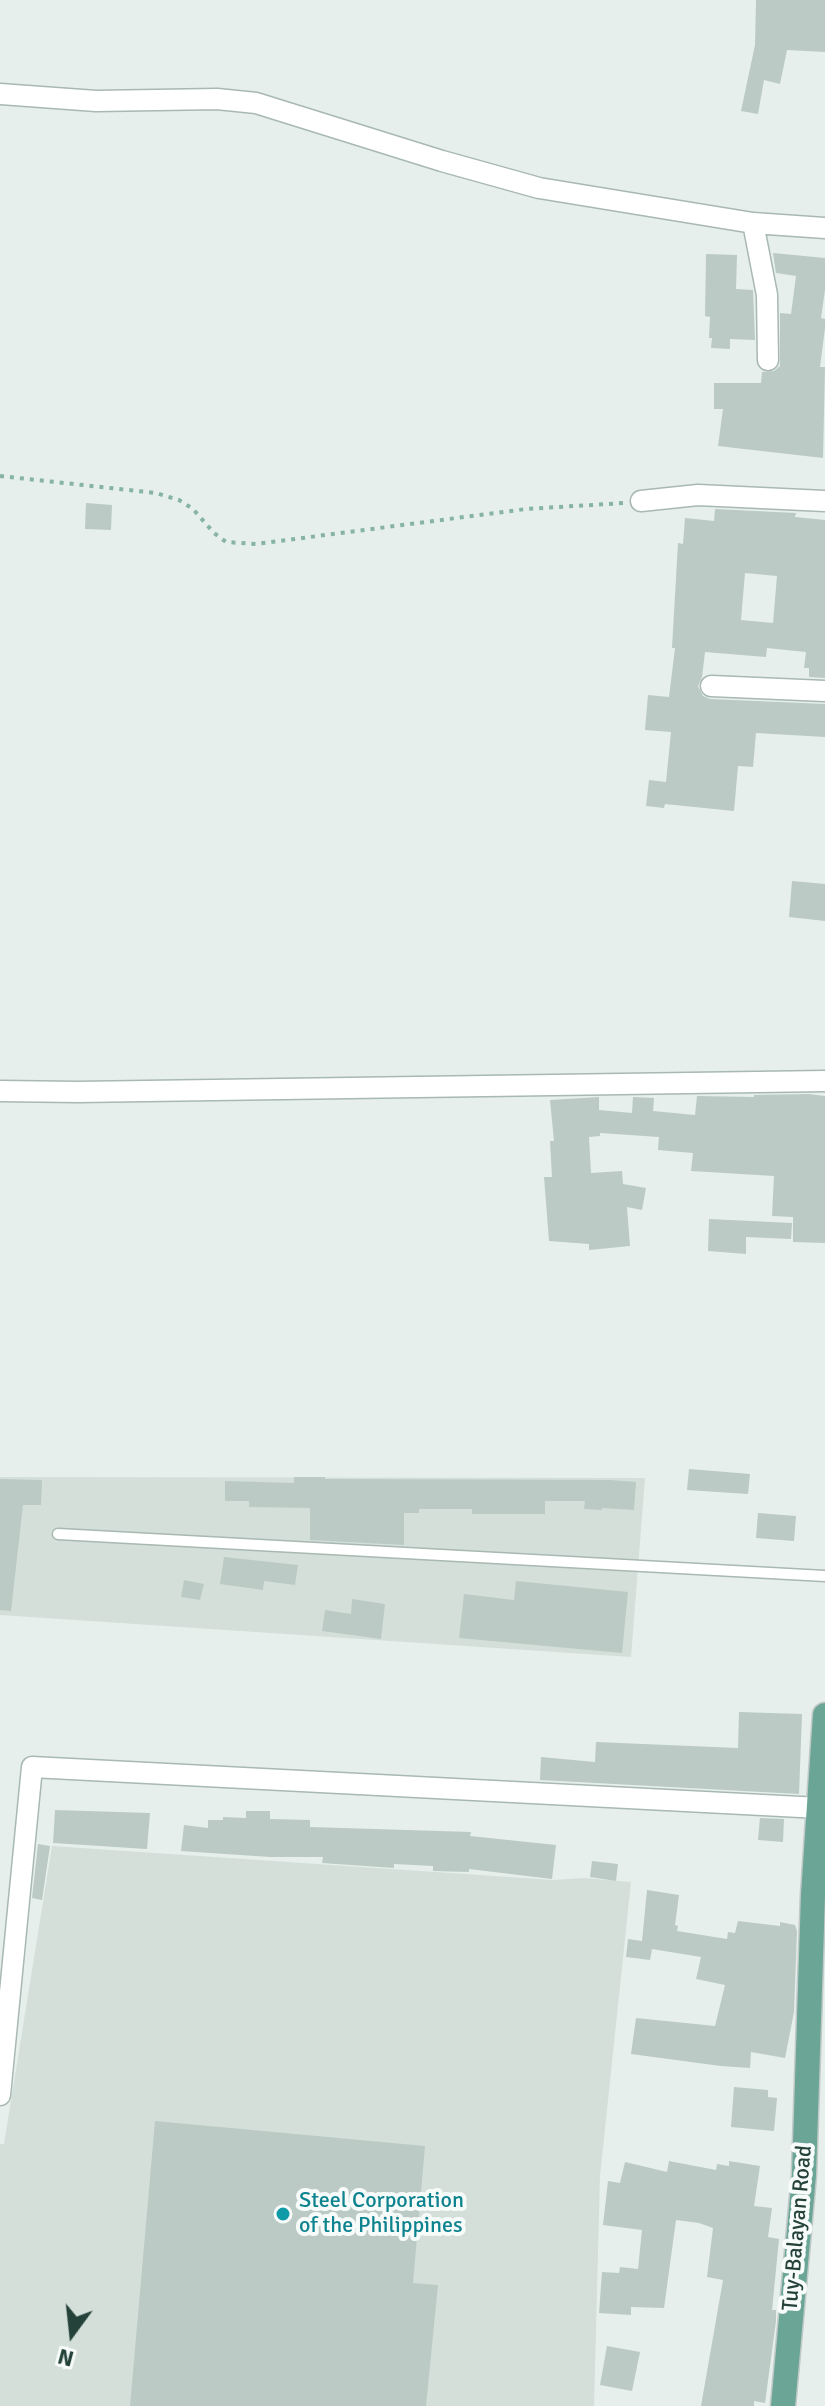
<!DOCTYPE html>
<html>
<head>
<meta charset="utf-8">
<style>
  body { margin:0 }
  #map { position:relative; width:825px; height:2406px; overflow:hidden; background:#e6efeb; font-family:Signika,sans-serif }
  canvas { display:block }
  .north { position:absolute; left:32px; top:2294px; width:80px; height:80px; -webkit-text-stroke:6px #f7fbf9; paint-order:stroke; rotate:195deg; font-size:22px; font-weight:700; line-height:32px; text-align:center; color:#24423a }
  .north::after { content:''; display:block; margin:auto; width:28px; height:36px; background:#24423a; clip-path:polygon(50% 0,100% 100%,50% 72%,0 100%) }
</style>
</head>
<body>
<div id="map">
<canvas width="825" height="2406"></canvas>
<div class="north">N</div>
</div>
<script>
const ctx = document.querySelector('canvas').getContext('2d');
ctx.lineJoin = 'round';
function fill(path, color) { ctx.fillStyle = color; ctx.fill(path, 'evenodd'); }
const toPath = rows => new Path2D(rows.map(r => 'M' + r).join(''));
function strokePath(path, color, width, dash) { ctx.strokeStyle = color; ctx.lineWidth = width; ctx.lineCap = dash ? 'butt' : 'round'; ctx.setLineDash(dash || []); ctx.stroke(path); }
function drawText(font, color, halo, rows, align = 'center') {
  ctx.font = font + ' Signika,sans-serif'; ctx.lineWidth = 8; ctx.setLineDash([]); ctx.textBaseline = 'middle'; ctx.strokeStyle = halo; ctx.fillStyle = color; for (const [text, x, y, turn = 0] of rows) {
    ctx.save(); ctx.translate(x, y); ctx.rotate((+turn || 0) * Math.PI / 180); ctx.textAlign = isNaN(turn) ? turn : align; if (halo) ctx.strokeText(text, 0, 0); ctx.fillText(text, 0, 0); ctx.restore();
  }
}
const built = toPath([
  [0,1477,645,1478,631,1657,0,1615],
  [52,1846,553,1880,584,1878,631,1882,600,2176,594,2406,0,2406,0,2144,4,2144]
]);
const building = toPath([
  [756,0,825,0,825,52,787,50,780,84,764,80,758,114,741,111,755,45],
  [773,253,825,258,825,290,821,318,825,319,825,328,820,367,825,367,823,458,718,446,723,409,714,409,714,383,761,383,762,372,774,371,780,366,780,313,791,314,796,276,776,273],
  [706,254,737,255,736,289,753,290,755,340,730,339,730,349,711,348,712,338,709,338,710,317,705,316],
  [86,503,112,505,111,530,85,529],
  [715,509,796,513,795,517,825,520,825,678,809,677,809,668,804,668,806,652,767,648,766,657,705,652,702,677,698,686,703,696,710,699,825,704,825,737,756,733,753,767,738,766,734,811,665,804,664,808,646,806,649,780,666,782,671,732,645,730,648,695,669,697,675,648,672,648,678,543,683,544,685,518,714,521],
  [745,573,777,576,773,623,741,620],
  [792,881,825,884,825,921,789,917],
  [809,1094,825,1096,825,1243,793,1242,793,1217,772,1216,774,1176,691,1171,693,1153,658,1150,659,1137,600,1133,600,1136,589,1137,591,1173,622,1171,623,1184,646,1188,642,1210,627,1207,630,1246,589,1250,589,1244,549,1241,544,1177,552,1177,550,1141,554,1141,550,1100,599,1097,599,1110,632,1113,633,1097,654,1098,653,1111,695,1115,697,1096,754,1097,754,1095],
  [709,1219,792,1223,791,1239,746,1237,746,1254,708,1251],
  [689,1469,750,1474,748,1494,687,1490],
  [294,1477,325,1477,325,1479,610,1480,636,1482,634,1510,602,1508,602,1510,584,1509,585,1501,545,1501,545,1514,472,1514,472,1509,419,1509,419,1513,404,1513,404,1545,310,1540,310,1508,249,1507,249,1501,225,1501,225,1481,294,1483],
  [0,1479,42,1480,41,1505,23,1505,11,1611,0,1610],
  [758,1513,796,1516,794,1541,756,1538],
  [224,1557,298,1565,295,1585,264,1581,263,1590,220,1584],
  [184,1580,204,1584,200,1600,181,1597],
  [516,1581,628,1592,622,1653,459,1638,464,1594,514,1600],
  [352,1599,385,1604,381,1639,322,1631,325,1610,351,1614],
  [739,1712,802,1714,799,1794,540,1780,541,1757,595,1762,596,1742,738,1748],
  [55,1810,150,1813,147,1849,53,1843],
  [246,1811,270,1811,270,1819,310,1820,310,1827,471,1832,470,1836,556,1845,552,1879,469,1869,469,1872,433,1871,433,1866,394,1864,394,1868,322,1863,323,1857,270,1857,181,1851,184,1825,208,1828,208,1820,223,1820,223,1817,246,1818],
  [760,1818,784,1819,783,1842,758,1840],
  [38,1844,50,1846,42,1900,32,1898],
  [592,1861,618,1864,616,1881,590,1877],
  [647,1890,679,1895,675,1925,678,1926,677,1931,727,1939,728,1932,735,1933,738,1921,780,1926,780,1922,795,1925,797,1931,794,2012,785,2058,751,2052,750,2068,721,2066,631,2054,636,2018,715,2026,725,1985,696,1979,701,1957,652,1949,650,1960,626,1957,628,1939,642,1941],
  [734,2087,768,2090,768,2097,777,2098,774,2131,731,2127],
  [155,2121,425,2146,413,2283,438,2285,426,2406,130,2406],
  [669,2161,716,2170,717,2164,729,2166,729,2161,760,2166,754,2206,772,2208,768,2237,779,2239,772,2310,776,2310,776,2321,765,2403,754,2401,754,2406,701,2406,723,2280,707,2277,713,2228,699,2223,676,2220,664,2308,631,2307,631,2315,599,2313,602,2272,619,2273,620,2267,638,2269,642,2230,603,2225,608,2181,620,2183,625,2162,667,2172],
  [607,2346,640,2352,632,2391,600,2385]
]);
const path = toPath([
  [0,476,156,493,179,500,193,509,214,533,226,542,256,544,526,509,624,503]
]);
const service = toPath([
  [58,1534,825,1576]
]);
const minor = toPath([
  [0,94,96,101,217,99,256,103,442,161,539,188,753,223,825,228],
  [753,223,767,295,768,360],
  [641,501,698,495,825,501],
  [711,686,825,691],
  [0,1091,78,1092,825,1081],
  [0,2095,32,1767,820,1808]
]);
const primary = toPath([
  [783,2406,804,2175,813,1895,825,1715]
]);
const markers = [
  [283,2214,8,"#0f9aa8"]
];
const cultureNames = [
  ["Steel Corporation",299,2201],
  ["of the Philippines",299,2226]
];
const streetNames = [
  ["Tuy-Balayan Road",798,2228,-85]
];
fill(built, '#d4dfda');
fill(building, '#bbcac4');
strokePath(service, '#a8b8b2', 13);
strokePath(minor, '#a8b8b2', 23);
strokePath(primary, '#c2cac8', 27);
strokePath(path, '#86b3a5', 4, [4, 6]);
strokePath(service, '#fff', 10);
strokePath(minor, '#fff', 20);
strokePath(primary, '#6aa596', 24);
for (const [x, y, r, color] of markers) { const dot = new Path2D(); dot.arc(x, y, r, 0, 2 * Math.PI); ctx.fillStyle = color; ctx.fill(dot); strokePath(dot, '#f7fbf9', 3); }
drawText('22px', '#0d838f', '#f7fbf9', cultureNames, 'left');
drawText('22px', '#24423a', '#f7fbf9', streetNames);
</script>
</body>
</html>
